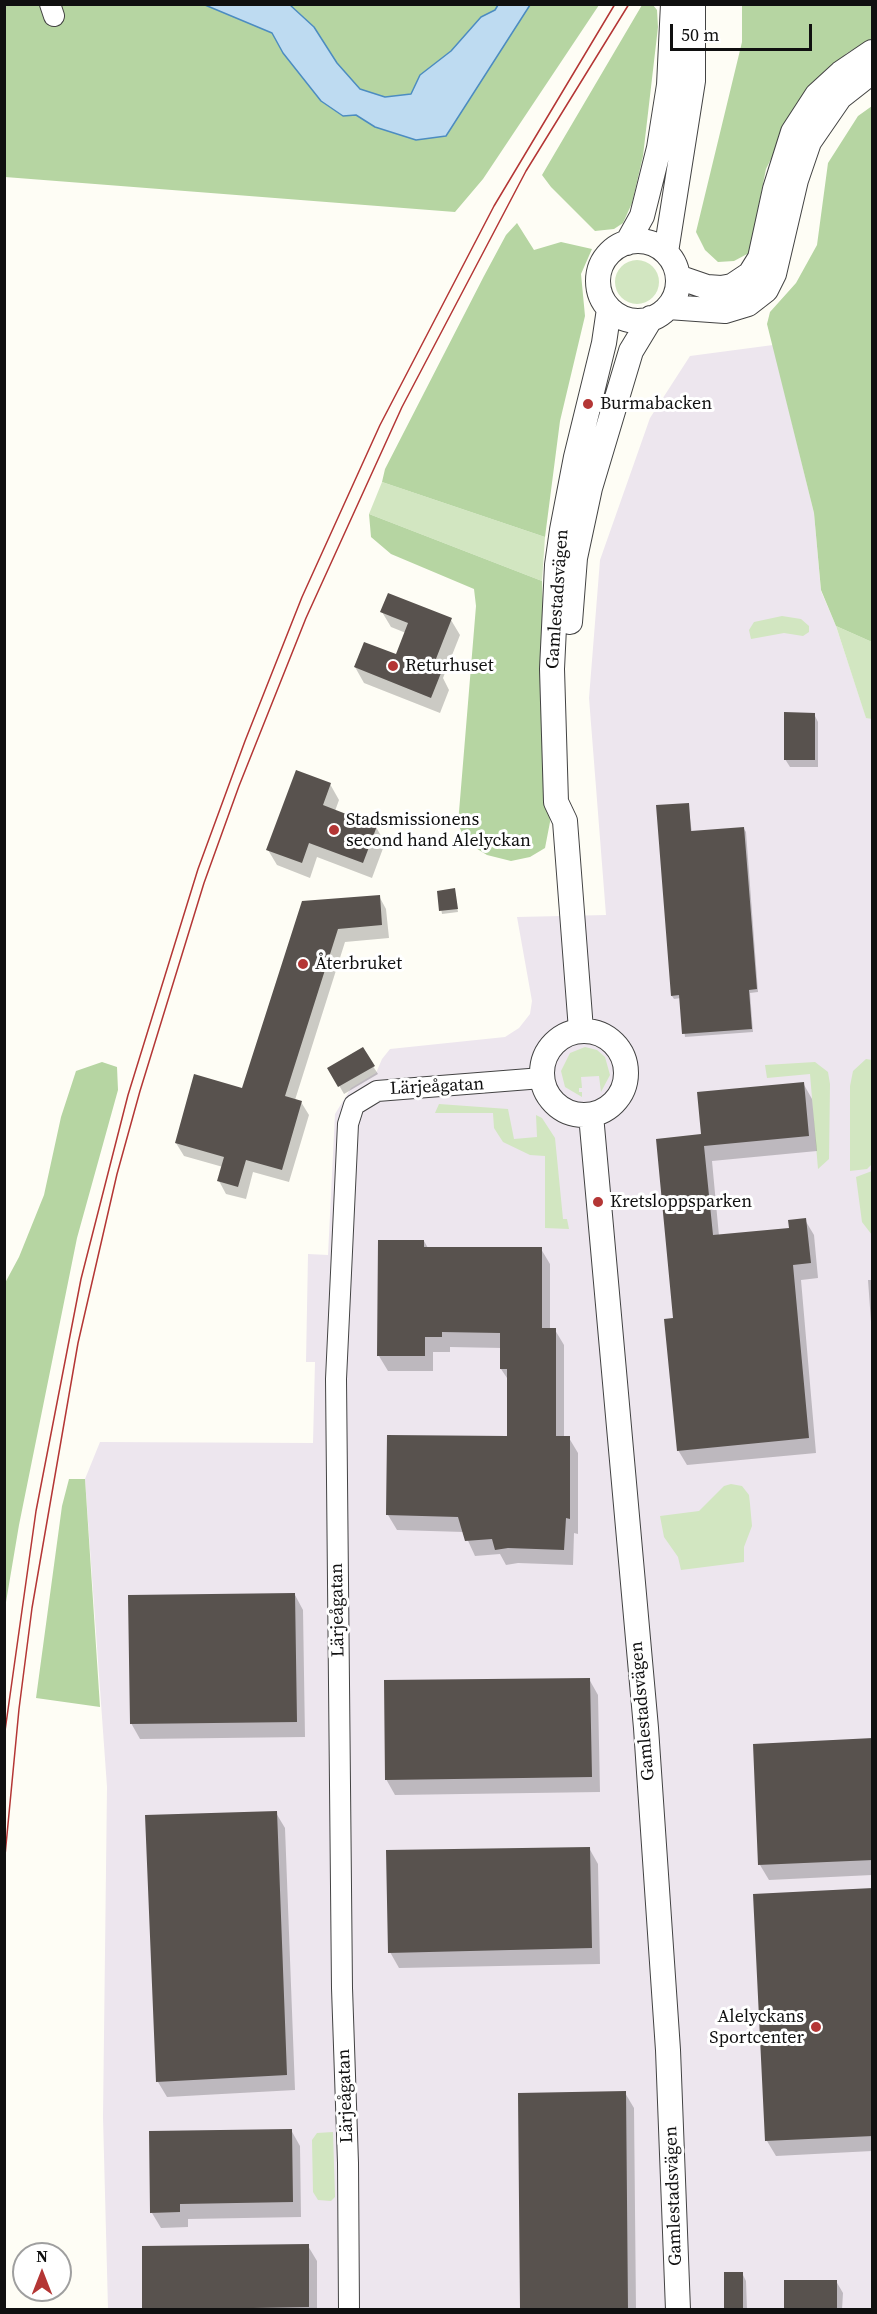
<!DOCTYPE html>
<html>
<head>
<meta charset="utf-8">
<style>
  body { margin:0 }
  #map { position:relative; width:877px; height:2314px; overflow:hidden; background:#fefdf5; font-family:"Source Serif 4",serif }
  canvas { display:block }
  .frame { position:absolute; inset:0; border:6px solid #101010; pointer-events:none }
  .north { position:absolute; left:12px; top:2242px; width:60px; height:60px; box-sizing:border-box; background:#fff; border:2px solid #9f9f9f; border-radius:50%; rotate:0deg; font-size:16px; font-weight:700; line-height:24px; text-align:center; color:#101010 }
  .north::after { content:''; display:block; margin:auto; width:21px; height:27px; background:#b43635; clip-path:polygon(50% 0,100% 100%,50% 72%,0 100%) }
  .scale { position:absolute; left:670px; top:24px; width:142px; height:27px; box-sizing:border-box; border:3px solid #101010; border-top:0; padding-left:8px; font-size:18px; line-height:21px; white-space:nowrap; color:#101010; -webkit-text-stroke:4px #fff; paint-order:stroke }
</style>
</head>
<body>
<div id="map">
<canvas width="877" height="2314"></canvas>
<div class="frame"></div>
<div class="north">N</div>
<div class="scale">50 m</div>
</div>
<script>
const ctx = document.querySelector('canvas').getContext('2d');
ctx.lineJoin = 'round';
function fill(path, color) { ctx.fillStyle = color; ctx.fill(path, 'evenodd'); }
const toPath = rows => new Path2D(rows.map(r => 'M' + r).join(''));
function strokePath(path, color, width, dash) { ctx.strokeStyle = color; ctx.lineWidth = width; ctx.lineCap = dash ? 'butt' : 'round'; ctx.setLineDash(dash || []); ctx.stroke(path); }
function drawText(font, color, halo, rows, align = 'center') {
  ctx.font = font + ' "Source Serif 4",serif'; ctx.lineWidth = 6; ctx.setLineDash([]); ctx.textBaseline = 'middle'; ctx.strokeStyle = halo; ctx.fillStyle = color; for (const [text, x, y, turn = 0] of rows) {
    ctx.save(); ctx.translate(x, y); ctx.rotate((+turn || 0) * Math.PI / 180); ctx.textAlign = isNaN(turn) ? turn : align; if (halo) ctx.strokeText(text, 0, 0); ctx.fillText(text, 0, 0); ctx.restore();
  }
}
const industrial = toPath([
  [773,345,814,513,821,591,836,626,866,717,872,719,872,2309,108,2309,103,2117,107,1787,85,1479,100,1442,313,1443,315,1362,306,1362,308,1254,328,1255,335,1114,351,1088,376,1073,382,1059,390,1049,505,1037,519,1028,530,1014,532,1001,517,917,606,915,589,698,600,560,650,418,690,356]
]);
const green = toPath([
  '615 282a22 22 0 1 1 44 0a22 22 0 1 1-44 0Z',
  [382,482,545,537,542,581,369,514],
  [782,616,801,619,809,626,809,632,803,636,784,633,751,639,749,630,754,622],
  [836,626,872,642,872,719,866,718],
  [585,1047,597,1050,605,1057,610,1075,601,1092,599,1076,581,1077,582,1088,579,1088,579,1092,582,1092,582,1097,565,1087,561,1071,570,1053],
  [866,1059,872,1060,872,1164,867,1169,850,1171,850,1086,853,1071],
  [815,1062,828,1072,830,1084,829,1159,818,1169,810,1074,767,1078,765,1065],
  [439,1104,508,1109,514,1139,537,1137,536,1115,542,1118,555,1138,563,1219,567,1219,569,1229,545,1228,545,1156,530,1155,503,1142,494,1128,493,1113,435,1113],
  [872,1171,872,1235,862,1222,856,1177],
  [731,1484,742,1486,749,1495,750,1504,752,1526,744,1547,744,1562,681,1570,678,1557,664,1537,660,1516,699,1511,724,1486],
  [333,2132,335,2197,331,2201,318,2200,313,2192,312,2140,317,2133]
]);
const forest = toPath([
  [4,5,599,5,483,179,455,212,5,177],
  [642,5,653,5,657,10,658,27,643,156,632,203,623,223,614,229,595,231,551,187,542,175],
  [742,5,872,5,872,39,847,53,800,101,766,169,749,253,734,261,718,262,705,250,696,232,742,42],
  [872,106,872,642,836,626,821,590,814,513,767,324,770,312,796,283,817,245,828,163,858,116],
  [517,223,534,250,561,242,592,249,581,274,585,316,560,421,545,537,382,482,385,469,484,276,506,235],
  [369,514,542,581,550,822,545,848,530,857,511,861,487,855,466,842,458,824,476,606,474,589,391,554,371,537],
  [102,1062,117,1067,118,1090,77,1238,19,1525,5,1608,5,1283,19,1257,44,1195,61,1117,76,1071],
  [69,1479,85,1479,100,1707,36,1698,62,1506]
]);
const water = toPath([
  [205,5,290,5,314,27,337,63,360,89,385,97,411,94,420,75,451,51,481,17,495,10,498,5,530,5,446,136,416,140,375,127,356,115,343,116,321,101,283,53,272,33,205,5]
]);
const shadow = toPath([
  [382,612,451,620,460,635,443,678,449,690,440,713,364,683,355,667,396,656,406,633,391,627],
  [814,714,818,722,818,767,790,767,785,759],
  [330,784,339,800,335,811,376,827,385,843,372,878,317,857,310,878,277,865,268,850],
  [688,804,692,833,744,829,746,832,758,992,750,993,753,1032,685,1037,681,998,674,999,672,996],
  [454,890,458,912,442,914,438,892],
  [379,896,386,909,389,938,345,942,295,1100,301,1102,309,1115,289,1182,253,1172,246,1199,226,1194,219,1181,223,1167,184,1156,176,1143,243,1090,303,902],
  [362,1049,378,1074,344,1094,329,1068],
  [803,1083,812,1099,817,1151,712,1161,719,1236,790,1229,805,1220,814,1235,818,1278,801,1280,816,1453,687,1465,678,1450,675,1319,703,1136],
  [424,1241,428,1248,541,1249,550,1264,550,1330,555,1330,564,1345,564,1438,569,1438,578,1453,578,1534,574,1533,573,1565,518,1563,506,1565,500,1554,475,1556,464,1532,397,1530,388,1515,508,1437,509,1381,501,1369,502,1348,450,1347,450,1352,433,1352,433,1371,388,1371,379,1356],
  [868,1280,872,1280,872,1336],
  [295,1595,303,1610,305,1737,140,1739,131,1723],
  [871,1647,872,1647,872,1687],
  [589,1679,598,1695,600,1792,395,1795,386,1779],
  [872,1740,872,1875,769,1880,760,1865],
  [276,1813,285,1828,295,2090,167,2097,158,2082],
  [589,1848,598,1864,600,1964,399,1968,390,1952],
  [872,1890,872,2151,776,2156,767,2141],
  [625,2093,634,2108,636,2310,522,2310],
  [291,2130,300,2146,301,2217,188,2219,188,2227,161,2228,152,2213],
  [308,2246,317,2261,317,2310,144,2310],
  [742,2273,746,2281,747,2310,726,2310],
  [836,2281,843,2293,842,2310,785,2310]
]);
const building = toPath([
  [388,593,452,618,432,669,441,673,431,698,354,667,364,642,396,654,408,623,380,612],
  [784,712,815,713,815,760,784,760],
  [296,770,331,783,323,805,377,826,363,863,309,843,302,863,266,850],
  [689,803,691,831,744,827,757,989,749,990,752,1029,682,1034,679,995,671,996,656,805],
  [455,888,458,909,439,911,437,891],
  [380,895,382,925,338,929,285,1096,302,1101,282,1170,246,1160,238,1187,217,1181,224,1157,175,1143,194,1074,242,1088,302,901],
  [363,1047,375,1066,338,1087,327,1068],
  [804,1082,809,1136,704,1146,713,1235,789,1228,788,1220,806,1218,811,1263,793,1265,809,1438,677,1451,664,1319,673,1318,656,1139,701,1134,697,1092],
  [378,1240,424,1240,424,1247,542,1247,542,1328,556,1328,556,1436,570,1436,570,1519,566,1518,564,1550,508,1548,495,1550,492,1539,465,1541,458,1517,386,1515,387,1435,507,1436,507,1369,500,1369,500,1333,442,1332,442,1337,425,1337,425,1356,377,1356],
  [295,1593,297,1722,130,1724,128,1595],
  [590,1678,592,1777,385,1780,384,1680],
  [873,1738,873,1860,758,1865,753,1744],
  [277,1811,287,2075,156,2082,145,1815],
  [590,1847,592,1948,388,1953,386,1850],
  [873,1888,873,2136,765,2141,753,1894],
  [626,2091,628,2310,520,2310,518,2093],
  [292,2129,293,2202,180,2204,180,2212,150,2213,149,2131],
  [309,2244,309,2307,142,2310,142,2246],
  [724,2272,743,2272,743,2310,724,2310],
  [784,2280,837,2280,837,2310,784,2310]
]);
const minor = toPath([
  [50,4,54,16],
  [349,2310,348,2163,342,1988,336,1379,348,1124,354,1105,377,1091,542,1078]
]);
const tertiary = toPath([
  '598 281a40 40 0 1 1 80 0a40 40 0 1 1-80 0Z',
  [627,243,642,216,659,148,669,85,673,4],
  [666,252,693,81,693,4],
  [678,277,707,287,721,288,732,286,750,274,760,258,775,189,793,132,817,95,841,73,872,52],
  [668,307,725,311,748,304,766,290,774,274,796,180,809,142,840,97,872,72],
  [570,622,575,558,590,488,631,351,651,318],
  [581,1030,565,821,556,802,552,669,557,565,562,530,576,457,604,343,609,309],
  '542 1073a42 42 0 1 1 84 0a42 42 0 1 1-84 0Z',
  [591,1115,646,1728,668,2050,678,2310]
]);
const tram = toPath([
  [4,1738,36,1511,81,1279,128,1095,198,869,245,741,302,597,380,425,494,206,615,4],
  [4,1866,19,1709,32,1608,78,1343,117,1174,140,1091,204,883,239,786,306,618,402,407,526,171,629,4]
]);
const markers = [
  [588,404,6,"#b43635"],
  [393,666,6,"#b43635"],
  [334,830,6,"#b43635"],
  [303,964,6,"#b43635"],
  [598,1202,6,"#b43635"],
  [816,2027,6,"#b43635"]
];
const poiNames = [
  ["Burmabacken",600,404],
  ["Returhuset",405,666],
  ["Stadsmissionens",346,820],
  ["second hand Alelyckan",346,841],
  ["Återbruket",315,964],
  ["Kretsloppsparken",610,1202],
  ["Alelyckans",804,2017,"right"],
  ["Sportcenter",804,2038,"right"]
];
const streetNames = [
  ["Gamlestadsvägen",558,599,-86],
  ["Lärjeågatan",437,1087,-3],
  ["Lärjeågatan",338,1610,-91],
  ["Gamlestadsvägen",643,1711,-95],
  ["Lärjeågatan",346,2096,-92],
  ["Gamlestadsvägen",674,2196,-92]
];
fill(industrial, '#ede6ee');
fill(green, '#d2e6c1');
fill(forest, '#b6d5a2');
fill(water, '#bedbf1');
strokePath(water, '#4c8cc1', 1.5);
fill(shadow, '#0003');
fill(building, '#58524e');
strokePath(minor, '#434343', 22);
strokePath(tertiary, '#434343', 26);
strokePath(minor, '#fff', 20);
strokePath(tertiary, '#fff', 24);
strokePath(tram, '#b43635', 1.5);
for (const [x, y, r, color] of markers) { const dot = new Path2D(); dot.arc(x, y, r, 0, 2 * Math.PI); ctx.fillStyle = color; ctx.fill(dot); strokePath(dot, '#fff', 2); }
drawText('18px', '#101010', '#fff', poiNames, 'left');
drawText('18px', '#101010', '#fff', streetNames);
</script>
</body>
</html>
